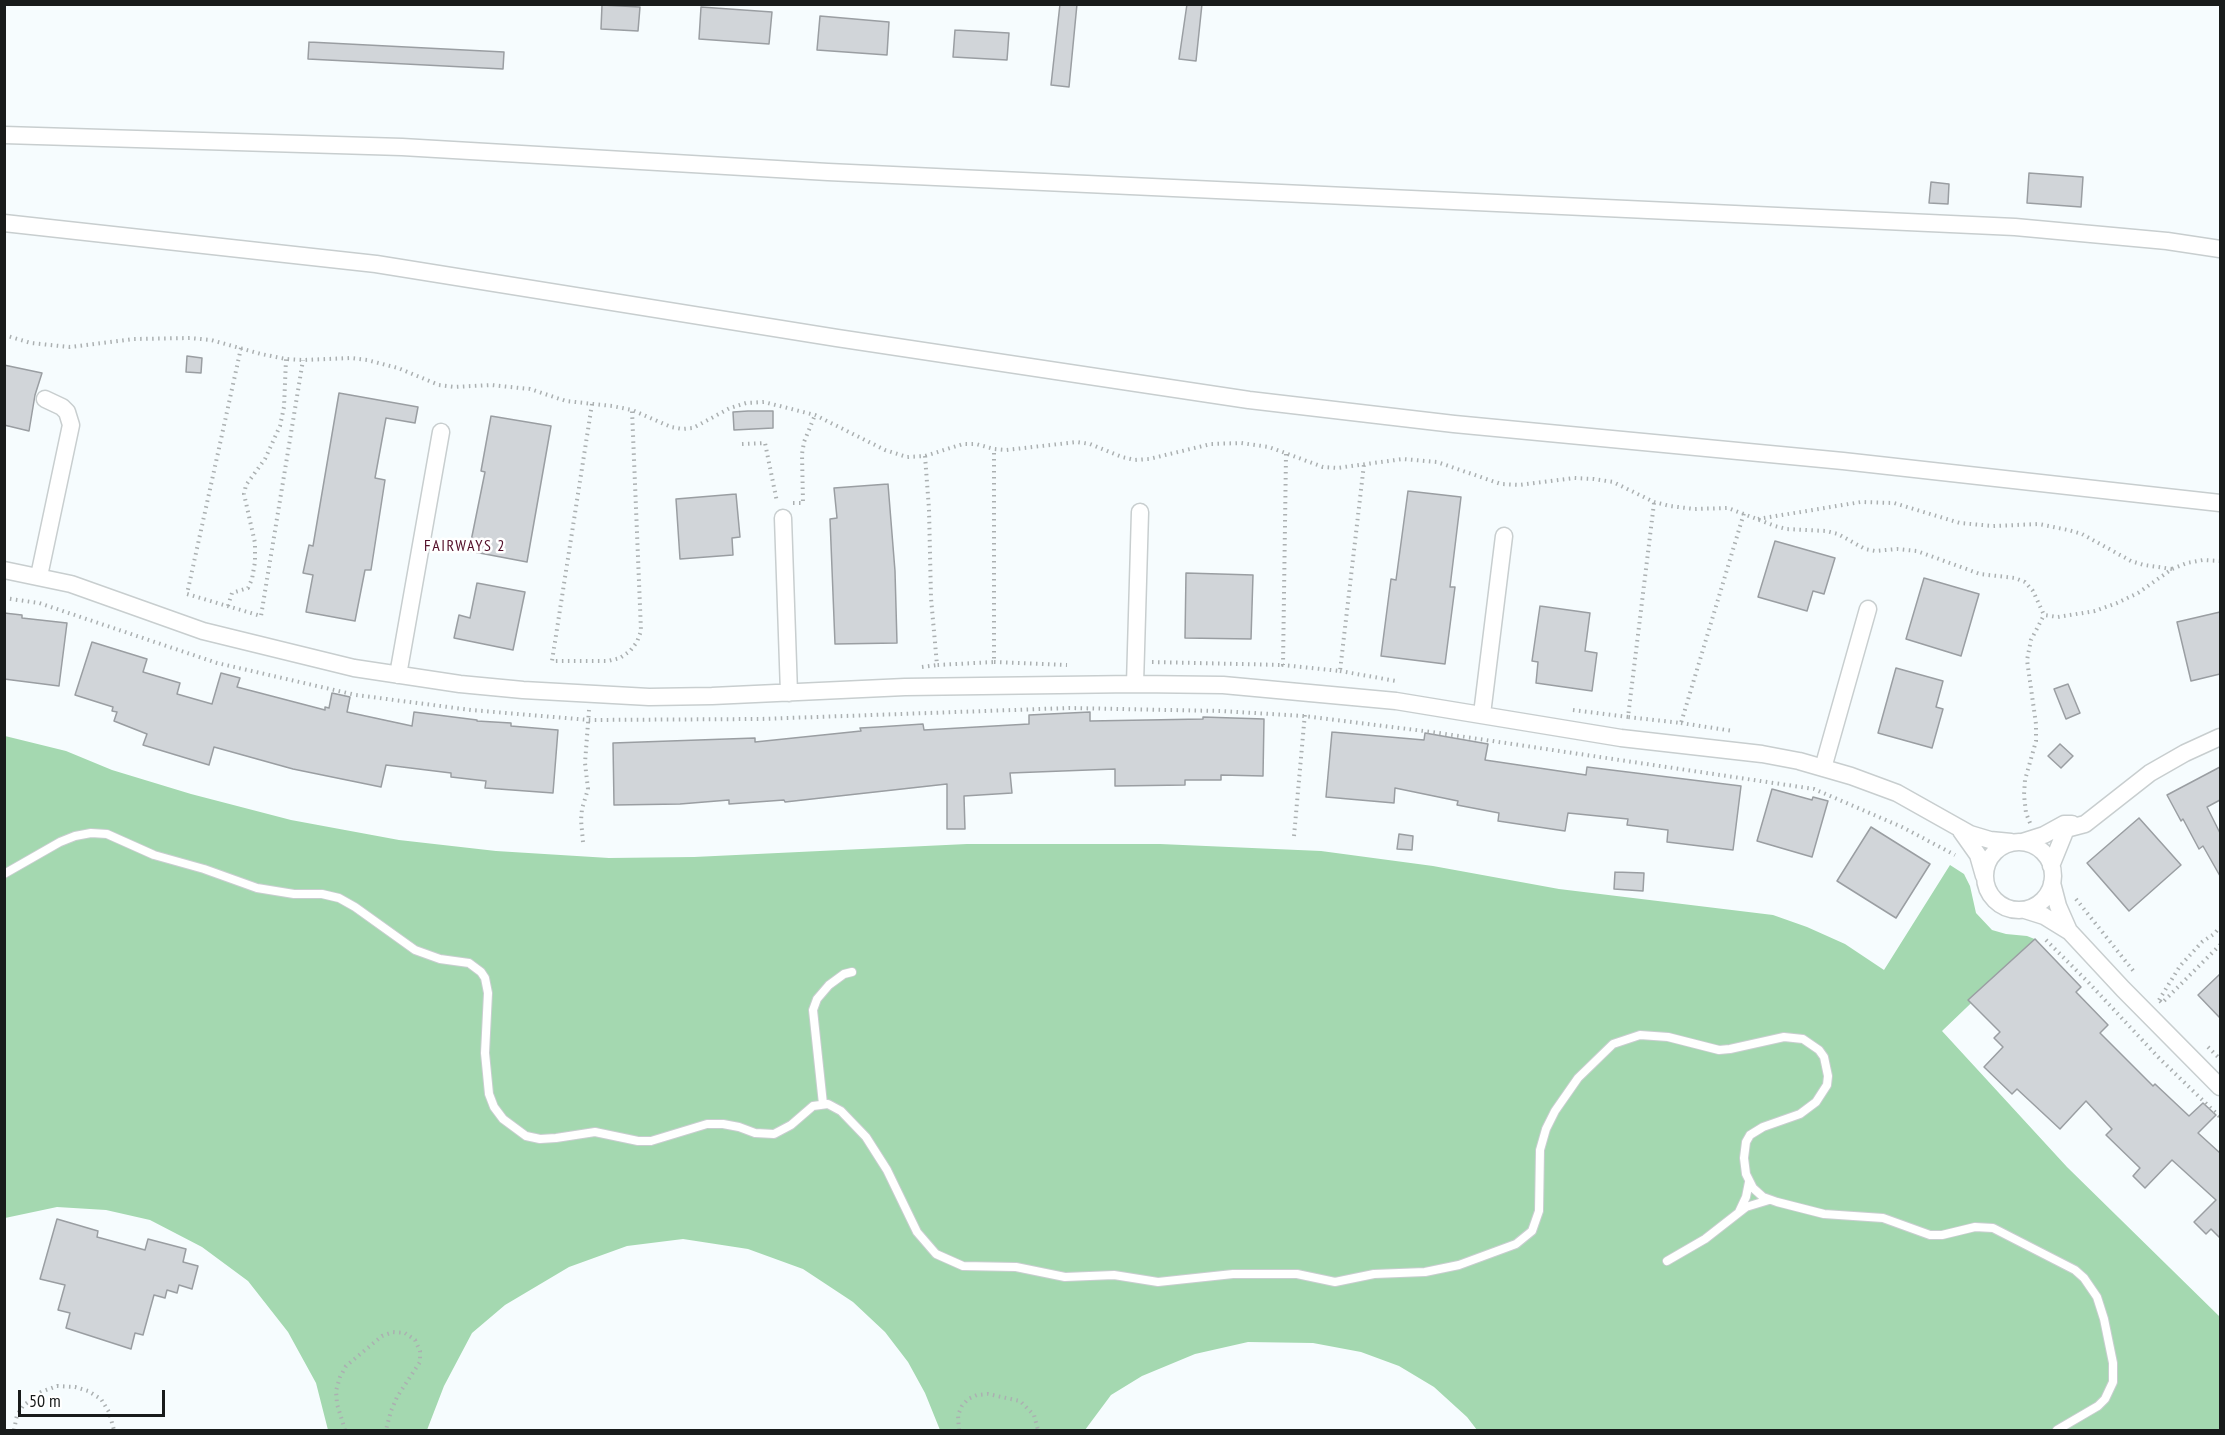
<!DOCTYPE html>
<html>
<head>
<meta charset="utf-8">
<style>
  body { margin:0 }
  #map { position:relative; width:2225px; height:1435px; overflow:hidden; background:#f6fcfe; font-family:"PT Sans Narrow",sans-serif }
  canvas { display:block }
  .frame { position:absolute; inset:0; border:6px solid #181b1b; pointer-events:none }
  .scale { position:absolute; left:18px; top:1390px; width:147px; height:27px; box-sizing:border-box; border:3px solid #181b1b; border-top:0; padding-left:8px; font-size:18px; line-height:21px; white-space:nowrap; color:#181b1b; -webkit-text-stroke:4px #fff; paint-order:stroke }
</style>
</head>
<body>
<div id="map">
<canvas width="2225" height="1435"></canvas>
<div class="frame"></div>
<div class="scale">50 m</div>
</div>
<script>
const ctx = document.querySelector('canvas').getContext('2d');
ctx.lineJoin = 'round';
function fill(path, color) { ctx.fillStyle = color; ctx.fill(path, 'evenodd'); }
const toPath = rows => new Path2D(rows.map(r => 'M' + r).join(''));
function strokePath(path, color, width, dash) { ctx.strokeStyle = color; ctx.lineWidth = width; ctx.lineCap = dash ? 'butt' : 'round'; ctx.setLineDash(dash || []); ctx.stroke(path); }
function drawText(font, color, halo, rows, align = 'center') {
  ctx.font = font + ' "PT Sans Narrow",sans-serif'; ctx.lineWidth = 5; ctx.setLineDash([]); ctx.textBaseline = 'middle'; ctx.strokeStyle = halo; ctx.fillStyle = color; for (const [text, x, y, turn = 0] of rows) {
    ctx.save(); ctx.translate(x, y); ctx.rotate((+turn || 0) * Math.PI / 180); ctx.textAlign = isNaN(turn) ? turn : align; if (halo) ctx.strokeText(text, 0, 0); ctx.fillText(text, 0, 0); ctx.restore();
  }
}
const green = toPath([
  [5,736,66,751,112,770,191,794,291,820,399,840,496,851,609,858,694,857,967,844,1160,844,1321,851,1433,866,1559,889,1773,915,1807,927,1845,944,1884,970,1950,865,1964,874,1970,886,1976,913,1992,930,2006,934,2027,936,2037,940,1942,1031,2067,1167,2220,1317,2220,1430,1477,1430,1467,1417,1434,1387,1399,1366,1361,1352,1313,1343,1248,1342,1195,1354,1142,1376,1111,1395,1085,1430,940,1430,925,1393,908,1362,885,1332,853,1302,803,1269,748,1249,683,1239,627,1246,569,1267,505,1305,472,1333,444,1386,427,1430,328,1430,316,1383,288,1332,248,1281,202,1247,150,1220,106,1210,57,1207,5,1218]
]);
const building = toPath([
  [1060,4,1077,4,1069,87,1051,85,1060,4],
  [1187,4,1202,4,1196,61,1179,59,1187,4],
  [602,5,640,7,638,31,601,29,602,5],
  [701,7,772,12,769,44,699,39,701,7],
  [820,16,889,22,887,55,817,50,820,16],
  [955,30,1009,33,1007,60,953,57,955,30],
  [309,42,504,52,503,69,308,59,309,42],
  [2029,173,2083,177,2081,207,2027,203,2029,173],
  [1931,182,1949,184,1948,204,1929,203,1931,182],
  [187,356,202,358,201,373,186,372,187,356],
  [4,365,42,373,35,395,29,431,4,425,4,365],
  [339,393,418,407,415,423,386,418,375,478,385,480,371,570,365,570,355,621,306,612,313,575,303,573,309,545,313,546,339,393],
  [748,411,773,411,773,428,734,430,733,412,748,411],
  [491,416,551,426,527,562,469,551,485,472,481,471,491,416],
  [888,484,895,571,897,643,835,644,830,519,837,518,834,488,888,484],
  [1408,491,1461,497,1450,587,1455,587,1445,664,1381,656,1391,579,1396,580,1408,491],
  [736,494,740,537,732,538,733,555,680,559,676,499,736,494],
  [1775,541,1835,558,1824,594,1813,591,1807,611,1758,597,1775,541],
  [1186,573,1253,575,1251,639,1185,638,1186,573],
  [1924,578,1979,594,1961,656,1906,639,1924,578],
  [477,583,525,592,513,650,454,638,459,615,470,618,477,583],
  [1540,606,1590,613,1585,651,1597,653,1592,691,1536,683,1538,662,1532,661,1540,606],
  [2220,612,2220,674,2191,681,2177,622,2220,612],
  [4,613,22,615,22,618,67,623,59,686,4,679,4,613],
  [92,642,147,659,143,672,180,683,177,694,212,704,221,673,240,678,237,687,325,710,325,707,329,708,332,693,350,697,347,712,412,726,414,712,477,720,477,721,511,723,511,726,558,730,553,793,485,788,486,781,451,777,451,773,386,765,381,787,293,769,214,747,209,765,143,745,147,734,114,721,117,712,112,711,113,707,75,695,92,642],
  [1896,668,1943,681,1936,707,1943,709,1932,748,1878,733,1896,668],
  [2068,684,2080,713,2066,719,2054,689,2068,684],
  [1090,712,1090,721,1203,719,1203,717,1264,719,1263,776,1221,775,1221,780,1185,780,1185,785,1115,786,1115,769,1010,773,1012,793,964,796,965,829,947,829,947,784,785,802,784,800,729,804,729,800,680,804,614,805,613,743,755,738,755,742,861,731,860,728,878,727,923,724,924,730,1029,724,1029,715,1090,712],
  [1332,732,1424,740,1425,733,1488,744,1485,760,1586,775,1587,767,1741,786,1733,850,1667,842,1668,830,1627,825,1628,819,1568,813,1565,831,1498,821,1499,813,1457,805,1458,801,1395,788,1394,803,1326,797,1332,732],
  [2060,744,2073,756,2061,768,2048,756,2060,744],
  [2220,767,2220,800,2207,807,2220,833,2220,876,2203,846,2199,849,2183,819,2181,821,2167,795,2220,767],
  [1772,789,1812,800,1813,797,1828,801,1812,857,1757,841,1772,789],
  [2139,818,2181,865,2129,911,2087,863,2139,818],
  [1871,827,1930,864,1896,918,1837,881,1871,827],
  [1399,834,1413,836,1412,850,1397,849,1399,834],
  [1615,872,1644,873,1643,891,1614,889,1615,872],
  [2035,939,2081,987,2076,992,2108,1025,2100,1033,2153,1086,2155,1084,2189,1116,2203,1103,2216,1115,2198,1133,2220,1153,2220,1238,2211,1229,2206,1234,2194,1222,2216,1200,2172,1160,2145,1188,2133,1176,2140,1168,2106,1135,2112,1129,2086,1101,2060,1129,2017,1089,2012,1094,1984,1067,2003,1047,1994,1038,2000,1032,1968,1000,2035,939],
  [2220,974,2220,1018,2198,995,2220,974],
  [57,1219,98,1231,97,1237,145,1250,148,1239,186,1249,183,1262,198,1266,192,1289,179,1285,177,1293,167,1290,165,1298,154,1295,143,1335,135,1333,131,1349,66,1328,70,1313,58,1310,65,1285,40,1279,57,1219]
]);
const path = toPath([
  [4,335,31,343,70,347,134,339,190,338,211,340,261,354,286,359,303,360,351,358,367,360,398,368,439,385,454,387,491,385,530,389,566,401,612,406,632,410,671,427,682,429,693,428,730,408,746,403,764,402,815,415,885,450,907,457,925,456,963,444,976,444,994,449,1006,450,1077,442,1090,444,1122,457,1135,460,1149,459,1211,444,1241,443,1269,447,1323,467,1337,468,1403,459,1437,462,1501,484,1519,485,1574,478,1594,479,1613,482,1654,502,1670,506,1694,509,1728,508,1775,526,1786,529,1826,531,1838,534,1865,549,1875,551,1897,549,1917,551,1980,574,2015,578,2025,582,2033,591,2044,615,2058,617,2095,611,2117,603,2138,593,2172,569,2187,563,2203,560,2220,561],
  [241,348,187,594,261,616,303,360],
  [592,404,552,661,608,661,620,658,630,651,637,642,641,631,632,410],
  [742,444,765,443,777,502],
  [1286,454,1283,665,1340,671,1364,464],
  [925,456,929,509,931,598,937,665,994,662,994,449],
  [793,503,803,503,802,454,804,442,815,415],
  [1654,503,1628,717,1681,723,1744,513],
  [1758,519,1861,502,1894,503,1960,523,1993,526,2039,524,2068,530,2082,534,2131,561,2144,565,2172,569],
  [4,598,39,603,217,663,356,695,471,710,589,720,760,719,1069,708,1221,711,1304,716,1432,732,1814,789,1902,827,1955,855],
  [228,606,232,593,248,588,252,579,255,562,255,543,244,494,246,485,265,459,280,426,284,407,286,359],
  [994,662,1067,665],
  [1152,662,1283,665],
  [922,667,937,665],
  [1340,671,1396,681],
  [1573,710,1628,717],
  [1681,723,1733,731],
  [2030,823,2026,813,2024,795,2025,780,2036,741,2036,724,2027,660,2031,640,2044,615],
  [1294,836,1305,713],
  [583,842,581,820,582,809,588,789,585,763,589,710],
  [2076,899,2135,973],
  [2046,940,2089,983,2159,1058,2220,1117],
  [2159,1000,2180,966,2202,942,2214,934,2220,927],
  [2160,1001,2162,1003,2220,945],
  [2208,1047,2220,1059],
  [14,1430,17,1415,23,1406,41,1392,57,1386,75,1387,88,1391,101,1399,109,1412,114,1430],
  [345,1430,337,1404,336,1391,340,1377,346,1366,382,1336,393,1332,405,1333,415,1340,420,1351,420,1362,397,1397,391,1411,386,1430],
  [959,1430,958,1415,962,1406,968,1399,977,1395,988,1394,1020,1401,1034,1415,1038,1430]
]);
const lane = toPath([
  [4,874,60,842,75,836,91,833,107,834,154,855,204,869,257,888,294,894,322,894,339,898,355,907,415,950,440,959,469,963,481,972,485,978,488,993,485,1053,489,1094,494,1107,503,1119,526,1136,540,1139,556,1138,595,1132,638,1141,651,1141,707,1124,723,1124,739,1127,755,1133,774,1134,791,1125,813,1106,828,1104,841,1111,866,1137,887,1170,917,1232,936,1254,963,1266,1016,1267,1065,1277,1114,1275,1158,1282,1233,1274,1297,1274,1335,1282,1374,1274,1425,1272,1459,1265,1516,1244,1532,1231,1539,1211,1540,1150,1546,1129,1555,1111,1578,1078,1613,1044,1640,1035,1668,1037,1719,1050,1730,1049,1784,1037,1803,1039,1819,1050,1824,1057,1828,1076,1827,1085,1816,1102,1800,1114,1763,1127,1750,1135,1746,1142,1744,1158,1746,1174,1753,1188,1763,1197,1777,1202,1824,1214,1883,1218,1930,1235,1942,1235,1975,1227,1993,1228,2075,1270,2084,1278,2097,1297,2104,1319,2113,1363,2113,1382,2105,1399,2098,1406,2057,1430],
  [823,1104,813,1010,817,999,829,985,844,974,852,972],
  [1739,1212,1746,1197,1749,1182],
  [1667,1261,1705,1239,1746,1207,1769,1200]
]);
const street = toPath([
  [4,135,402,147,828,172,2015,227,2167,241,2220,249],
  [4,223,376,264,837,338,1249,400,1454,424,1843,461,2220,503],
  [783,518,789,693],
  [4,570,71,584,203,631,354,668,460,684,523,690,649,697,712,696,905,687,1135,684,1223,685,1396,701,1621,738,1762,754,1799,761,1851,776,1897,793,1970,834,1990,840,2011,842],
  [39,576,71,425,67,412,62,407,45,399],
  [398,675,441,432],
  [1135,684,1140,512],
  [1482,714,1504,536],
  [1823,768,1868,609],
  [1961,831,1978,855,1984,876],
  '1985 876a34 34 0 1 1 68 0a34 34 0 1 1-68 0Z',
  [2022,842,2044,835,2064,824,2072,824],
  [2051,866,2066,829,2085,824,2150,773,2185,753,2220,737],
  [2052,883,2058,906,2069,931],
  [2025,910,2044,916,2070,932,2123,989,2220,1087]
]);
const neighbourhoodNames = [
  ["FAIRWAYS 2",465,546]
];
fill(green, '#a4d8b0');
fill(building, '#d1d5d9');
strokePath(building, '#9a9ea2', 1.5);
strokePath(lane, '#c8cecf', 10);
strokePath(street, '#c8cecf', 19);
strokePath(path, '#abb0b1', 4, [1.5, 4.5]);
strokePath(lane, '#fff', 8);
strokePath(street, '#fff', 16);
ctx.letterSpacing = '1.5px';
drawText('16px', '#530f29', '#fff', neighbourhoodNames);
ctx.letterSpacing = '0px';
</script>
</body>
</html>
